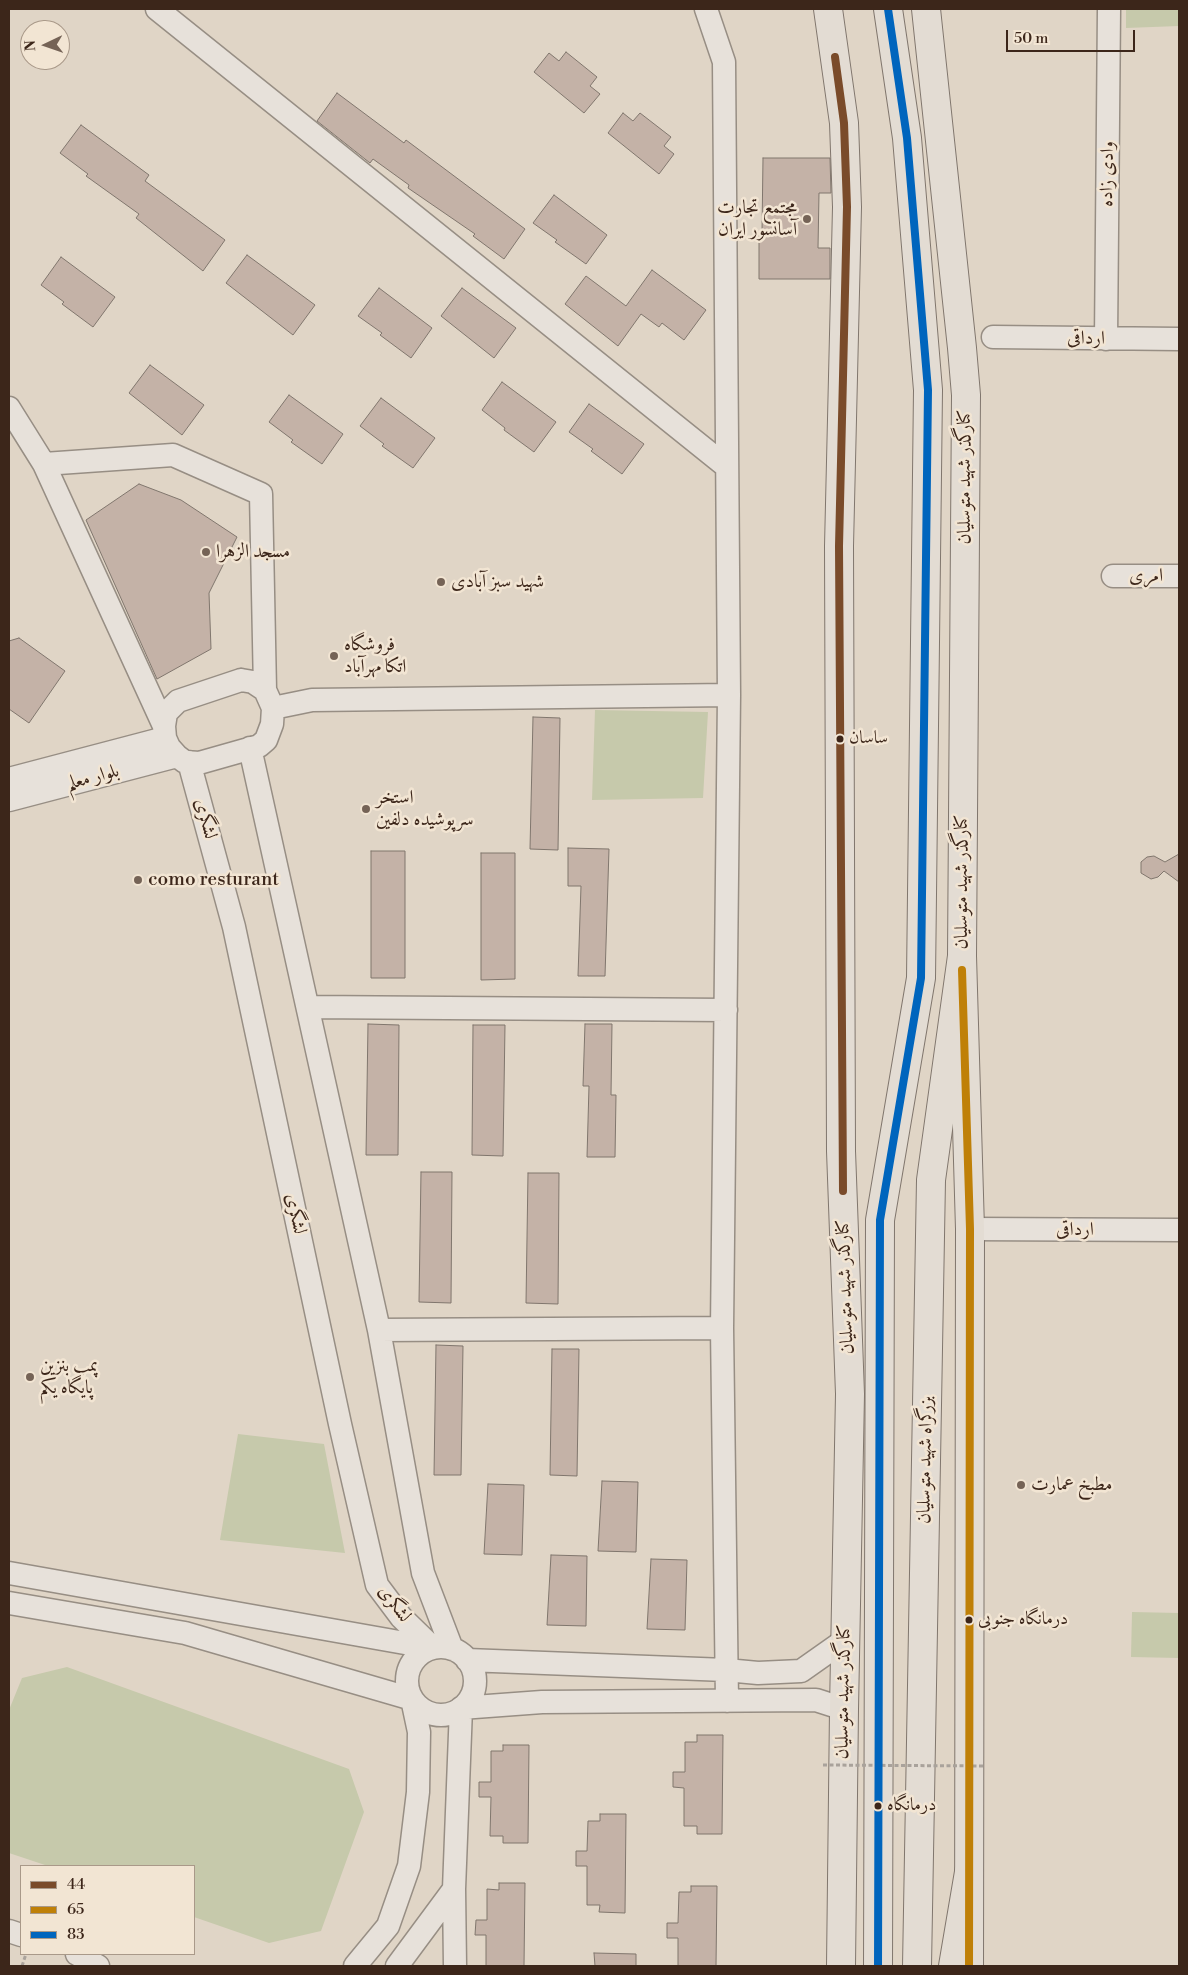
<!DOCTYPE html>
<html>
<head>
<meta charset="utf-8">
<style>
  body { margin:0 }
  #map { position:relative; width:1188px; height:1975px; overflow:hidden; background:#e0d5c6; font-family:"Libre Bodoni",serif }
  canvas { display:block }
  .frame { position:absolute; inset:0; border:10px solid #3c261a; pointer-events:none }
  .legend { position:absolute; left:20px; top:1865px; width:175px; height:90px; box-sizing:border-box; background:#f2e5d3; border:1px solid #a99989; margin:0; padding:6px 9px; list-style:none; font-size:15px; color:#3c261a }
  .legend li { display:flex; align-items:center; gap:10px; height:25px }
  .legend b { width:25px; border:1px solid #a99989 }
  .north { position:absolute; left:20px; top:20px; width:50px; height:50px; box-sizing:border-box; background:#f2e5d3; border:1px solid #a99989; border-radius:50%; rotate:267deg; font-size:14px; font-weight:700; line-height:20px; text-align:center; color:#3c261a }
  .north::after { content:''; display:block; margin:auto; width:18px; height:22px; background:#756356; clip-path:polygon(50% 0,100% 100%,50% 72%,0 100%) }
  .scale { position:absolute; left:1006px; top:30px; width:129px; height:22px; box-sizing:border-box; border:2px solid #3c261a; border-top:0; padding-left:6px; font-size:15px; line-height:18px; white-space:nowrap; color:#3c261a; -webkit-text-stroke:4px #f2e5d3; paint-order:stroke }
</style>
</head>
<body>
<div id="map">
<canvas width="1188" height="1975"></canvas>
<div class="frame"></div>
<ul class="legend">
<li><b style="height:6px;background:#7a4b2a"></b>44</li>
<li><b style="height:6px;background:#bf8008"></b>65</li>
<li><b style="height:6px;background:#0065bd"></b>83</li>
</ul>
<div class="north">N</div>
<div class="scale">50 m</div>
</div>
<script>
const ctx = document.querySelector('canvas').getContext('2d');
ctx.lineJoin = 'round';
function fill(path, color) { ctx.fillStyle = color; ctx.fill(path, 'evenodd'); }
const toPath = rows => new Path2D(rows.map(r => 'M' + r).join(''));
function strokePath(path, color, width, dash) { ctx.strokeStyle = color; ctx.lineWidth = width; ctx.lineCap = dash ? 'butt' : 'round'; ctx.setLineDash(dash || []); ctx.stroke(path); }
function drawText(font, color, halo, rows, align = 'center') {
  ctx.font = font + ' "Libre Bodoni",Amiri,serif'; ctx.lineWidth = 5; ctx.setLineDash([]); ctx.textBaseline = 'middle'; ctx.strokeStyle = halo; ctx.fillStyle = color; for (const [text, x, y, turn = 0] of rows) {
    ctx.save(); ctx.translate(x, y); ctx.rotate((+turn || 0) * Math.PI / 180); ctx.textAlign = isNaN(turn) ? turn : align; if (halo) ctx.strokeText(text, 0, 0); ctx.fillText(text, 0, 0); ctx.restore();
  }
}
const green = toPath([
  [1126,9,1179,9,1179,26,1126,28],
  [595,710,708,712,703,798,592,800],
  [238,1434,324,1444,345,1553,220,1540],
  [1132,1612,1179,1613,1179,1658,1131,1657],
  [67,1667,349,1769,364,1812,321,1931,269,1943,194,1917,194,1866,48,1866,9,1853,9,1710,22,1678]
]);
const building = toPath([
  [566,52,597,77,590,86,600,94,584,113,534,72,549,53,559,61,566,52],
  [337,93,404,143,406,140,525,229,504,259,473,236,475,234,408,188,409,185,373,159,370,163,317,121,337,93],
  [623,113,633,121,640,113,671,137,664,146,674,154,659,174,608,133,623,113],
  [81,125,149,175,145,181,225,240,203,271,136,218,139,214,86,176,88,174,60,153,81,125],
  [763,158,830,158,831,193,819,193,818,248,830,248,830,279,759,279,759,232,762,232,763,158],
  [554,195,607,235,586,264,555,242,557,240,533,223,554,195],
  [247,255,315,305,293,335,226,283,247,255],
  [61,257,115,297,93,327,62,304,64,302,41,285,61,257],
  [652,270,706,310,684,340,662,323,659,327,641,314,618,346,565,304,586,276,626,306,652,270],
  [379,288,432,328,411,358,380,335,382,333,358,316,379,288],
  [462,288,516,328,494,358,441,316,462,288],
  [150,365,204,405,182,435,129,393,150,365],
  [502,382,556,422,534,452,504,430,505,428,482,410,502,382],
  [289,395,343,434,322,464,291,442,293,440,269,422,289,395],
  [381,398,435,438,413,468,382,446,384,444,360,426,381,398],
  [589,404,644,444,622,474,591,451,593,449,569,432,589,404],
  [139,484,181,500,237,537,209,593,211,649,157,679,86,520,139,484],
  [19,638,65,671,29,723,9,709,9,641,19,638],
  [533,717,560,718,558,850,530,849,533,717],
  [568,848,609,849,605,976,578,976,581,886,568,886,568,848],
  [371,851,405,851,405,978,371,978,371,851],
  [481,853,515,853,515,979,481,980,481,853],
  [1179,854,1179,882,1164,871,1158,877,1151,879,1141,873,1141,862,1147,857,1154,856,1165,862,1179,854],
  [368,1024,399,1025,398,1155,366,1155,368,1024],
  [585,1024,612,1024,611,1095,616,1095,615,1157,587,1157,589,1086,583,1086,585,1024],
  [473,1025,505,1025,503,1156,472,1155,473,1025],
  [421,1172,452,1172,451,1303,419,1302,421,1172],
  [528,1173,559,1173,558,1304,526,1303,528,1173],
  [436,1345,463,1346,461,1475,434,1475,436,1345],
  [552,1349,579,1349,577,1476,550,1475,552,1349],
  [602,1481,638,1482,636,1552,598,1551,602,1481],
  [488,1484,524,1485,522,1555,484,1554,488,1484],
  [551,1555,587,1556,586,1626,547,1625,551,1555],
  [651,1559,687,1560,685,1630,647,1629,651,1559],
  [697,1735,723,1735,722,1834,697,1834,697,1826,684,1826,684,1788,673,1787,673,1772,685,1772,685,1742,697,1742,697,1735],
  [503,1745,529,1745,528,1843,503,1843,503,1836,490,1836,491,1797,479,1797,479,1782,491,1782,491,1751,503,1751,503,1745],
  [600,1814,626,1814,625,1913,599,1912,600,1905,587,1905,587,1866,576,1866,576,1851,587,1851,588,1821,600,1821,600,1814],
  [499,1883,525,1883,524,1966,486,1966,486,1935,475,1935,476,1920,487,1920,487,1889,499,1890,499,1883],
  [691,1886,717,1886,716,1966,678,1966,678,1938,667,1938,667,1923,678,1923,679,1892,691,1892,691,1886],
  [594,1953,636,1954,636,1966,595,1966,594,1953]
]);
const path = toPath([
  [22,1966,26,1954]
]);
const minor = toPath([
  [157,9,727,467],
  [706,9,724,62,729,695,722,1328,727,1701],
  [993,337,1179,339],
  [1106,339,1109,9],
  [9,408,44,464,164,726],
  [44,464,173,455,261,494,265,690],
  [1113,576,1179,576],
  [241,680,253,682,265,690,273,708,272,724,266,740,259,746,199,763,185,762,177,756,169,747,165,738,164,726,166,713,178,701,241,680],
  [273,708,312,700,729,695],
  [250,748,379,1330,423,1573,452,1649],
  [189,762,234,927,340,1424,377,1585,401,1617,433,1648],
  [9,779,165,738],
  [9,800,177,756],
  [308,1007,726,1010],
  [970,1229,1179,1230],
  [379,1330,722,1328],
  [9,1573,433,1648],
  [9,1603,185,1633,412,1699,419,1732,418,1792,409,1866,388,1926,355,1966],
  '407 1681a34 34 0 1 1 68 0a34 34 0 1 1-68 0Z',
  [467,1660,726,1670,758,1673,801,1671,845,1640],
  [454,1889,455,1966],
  [9,1931,21,1935],
  [77,1954,98,1966],
  [397,1966,454,1889,461,1708,542,1702,816,1700,844,1709]
]);
const major = toPath([
  [828,9,844,123,847,207,839,546,841,1151,850,1394,844,1709,841,1966],
  [926,9,962,348,966,395,962,956,970,1229,969,1966]
]);
const highway = toPath([
  [878,1966,880,1220,921,978,928,390,907,138,888,9],
  [917,1966,931,1180,962,956],
  [953,1966,969,1872]
]);
const pathBridge = toPath([
  [823,1765,985,1766]
]);
const bus1 = toPath([
  [835,57,844,123,847,207,839,546,843,1191]
]);
const bus2 = toPath([
  [962,970,970,1229,969,1966]
]);
const bus3 = toPath([
  [878,1966,880,1220,921,978,928,390,907,138,888,9]
]);
const markers = [
  [807,219,5,"#756356"],
  [206,552,5,"#756356"],
  [441,582,5,"#756356"],
  [334,656,5,"#756356"],
  [840,739,4.5,"#3c261a"],
  [366,809,5,"#756356"],
  [138,880,5,"#756356"],
  [30,1377,5,"#756356"],
  [1021,1485,5,"#756356"],
  [969,1620,4.5,"#3c261a"],
  [878,1806,4.5,"#3c261a"]
];
const busNames = [
  ["ساسان",849,739],
  ["درمانگاه جنوبی",978,1620],
  ["درمانگاه",887,1806]
];
const streetNames = [
  ["وادی زاده",1108,174,-89],
  ["ارداقی",1086,339,1],
  ["کنارگذر شهید متوسلیان",965,477,-90],
  ["امری",1146,576],
  ["بلوار معلم",93,778,-15],
  ["لشگری",205,819,75],
  ["کنارگذر شهید متوسلیان",962,882,-90],
  ["لشگری",295,1214,78],
  ["ارداقی",1075,1230],
  ["کنارگذر شهید متوسلیان",846,1287,-92],
  ["بزرگراه شهید متوسلیان",926,1460,-89],
  ["لشگری",394,1604,53],
  ["کنارگذر شهید متوسلیان",844,1692,-89]
];
const poiNames = [
  ["مجتمع تجارت",797,208,"right"],
  ["آسانسور ایران",797,230,"right"],
  ["مسجد الزهرا",216,552],
  ["شهید سبز آبادی",451,582],
  ["فروشگاه",344,645],
  ["اتکا مهرآباد",344,667],
  ["استخر",376,798],
  ["سرپوشیده دلفین",376,820],
  ["como resturant",148,880],
  ["پمپ بنزين",40,1366],
  ["پايگاه يكم",40,1388],
  ["مطبخ عمارت",1031,1485]
];
fill(green, '#c6c9ab');
fill(building, '#c4b2a7');
strokePath(building, '#80766d', 1);
strokePath(minor, '#978e84', 25);
strokePath(major, '#80766d', 30);
strokePath(highway, '#80766d', 30);
strokePath(path, '#a9a29b', 3, [4, 2.5]);
strokePath(minor, '#e7e1da', 22);
strokePath(major, '#e3dcd3', 28);
strokePath(highway, '#e3dcd3', 28);
strokePath(pathBridge, '#a9a29b', 3, [4, 2.5]);
strokePath(bus1, '#7a4b2a', 8);
strokePath(bus2, '#bf8008', 8);
strokePath(bus3, '#0065bd', 8);
for (const [x, y, r, color] of markers) { const dot = new Path2D(); dot.arc(x, y, r, 0, 2 * Math.PI); ctx.fillStyle = color; ctx.fill(dot); strokePath(dot, '#f2e5d3', 2); }
drawText('18px', '#3c261a', '#f2e5d3', busNames, 'left');
drawText('19px', '#3c261a', '#f2e5d3', streetNames);
drawText('19px', '#3c261a', '#f2e5d3', poiNames, 'left');
</script>
</body>
</html>
